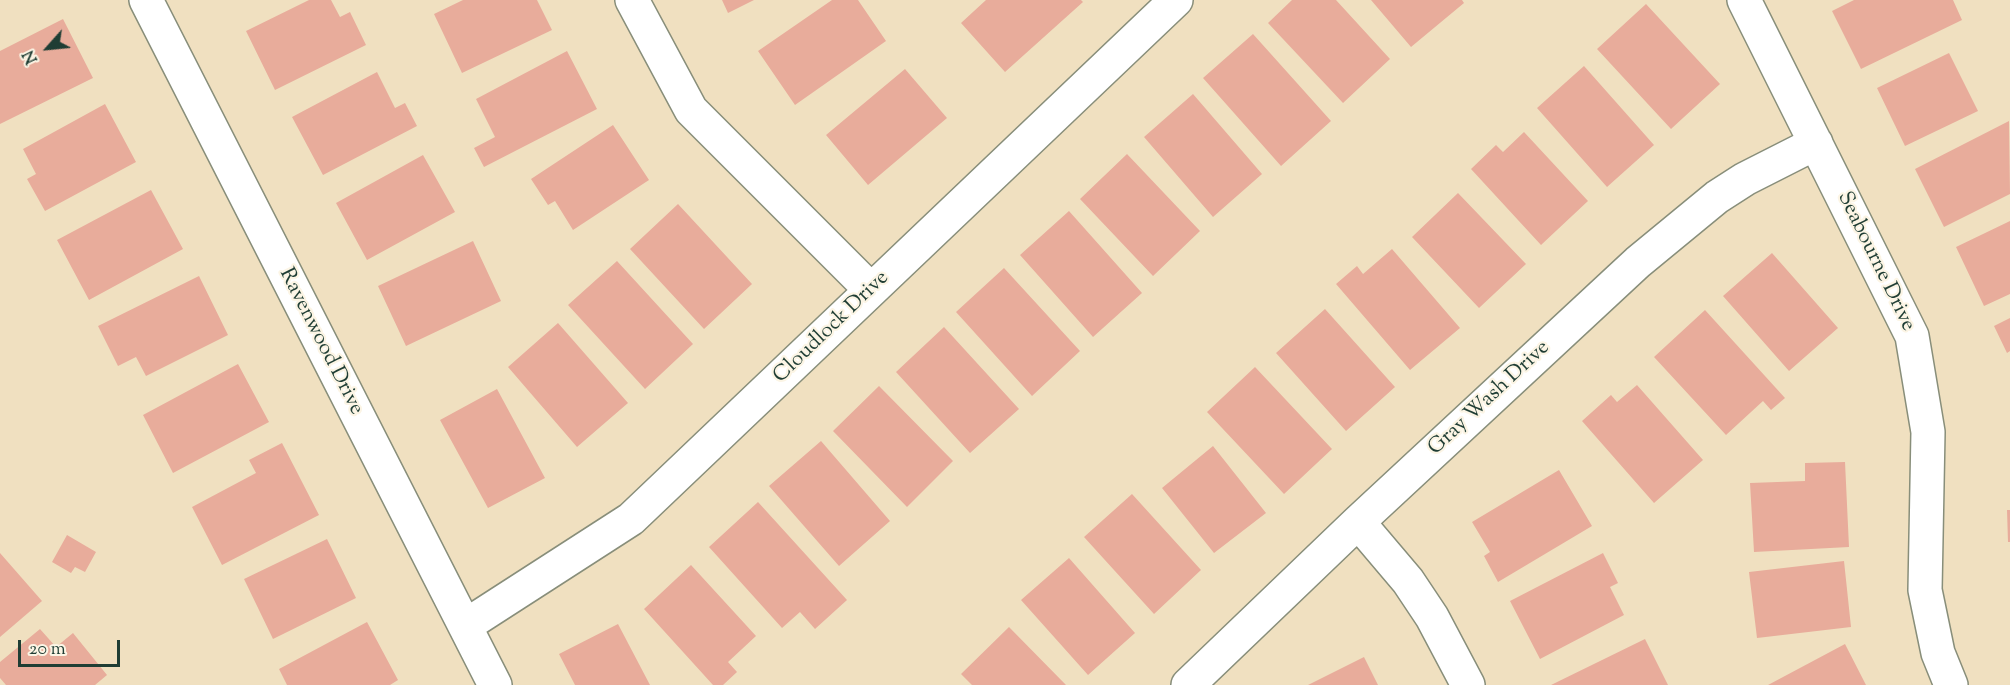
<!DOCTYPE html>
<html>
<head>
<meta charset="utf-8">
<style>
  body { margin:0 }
  #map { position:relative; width:2010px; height:685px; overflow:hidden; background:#f0e0c0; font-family:"Sorts Mill Goudy",serif }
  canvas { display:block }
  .north { position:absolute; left:18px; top:18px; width:60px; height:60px; -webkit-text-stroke:4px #fcf5e5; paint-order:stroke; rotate:243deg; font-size:16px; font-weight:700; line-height:24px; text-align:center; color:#1f3d34 }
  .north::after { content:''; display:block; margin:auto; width:21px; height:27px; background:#1f3d34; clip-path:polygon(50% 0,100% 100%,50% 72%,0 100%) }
  .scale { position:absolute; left:18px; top:640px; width:102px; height:27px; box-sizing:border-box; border:3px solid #1f3d34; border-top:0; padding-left:8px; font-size:18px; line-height:21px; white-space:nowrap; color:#1f3d34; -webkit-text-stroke:4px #fcf5e5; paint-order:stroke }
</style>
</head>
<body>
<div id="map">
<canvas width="2010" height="685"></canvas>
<div class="north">N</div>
<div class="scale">20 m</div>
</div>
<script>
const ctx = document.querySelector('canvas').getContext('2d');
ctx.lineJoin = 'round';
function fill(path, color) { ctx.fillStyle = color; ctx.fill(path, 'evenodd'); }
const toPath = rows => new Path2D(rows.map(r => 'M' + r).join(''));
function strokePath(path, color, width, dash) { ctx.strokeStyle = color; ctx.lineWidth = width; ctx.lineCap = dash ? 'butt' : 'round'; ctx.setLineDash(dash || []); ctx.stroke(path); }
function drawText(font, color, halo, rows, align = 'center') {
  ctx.font = font + ' "Sorts Mill Goudy",serif'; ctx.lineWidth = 4.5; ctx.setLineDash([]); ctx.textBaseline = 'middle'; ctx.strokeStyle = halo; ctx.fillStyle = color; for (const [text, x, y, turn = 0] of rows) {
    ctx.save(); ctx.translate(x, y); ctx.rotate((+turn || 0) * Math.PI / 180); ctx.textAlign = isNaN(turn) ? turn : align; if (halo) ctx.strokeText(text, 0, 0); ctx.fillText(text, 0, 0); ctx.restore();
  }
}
const building = toPath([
  [309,0,331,0,340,17,350,12,366,45,275,90,246,31],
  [463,0,537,0,552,30,462,73,434,14],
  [722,0,754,0,728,13],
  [832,0,858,0,886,41,795,105,758,51],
  [986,0,1081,0,1083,2,1005,72,961,23],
  [1292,0,1336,0,1390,59,1343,103,1268,23],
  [1371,0,1462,0,1464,3,1411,47],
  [1854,0,1953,0,1962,20,1861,69,1832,11],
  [1646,4,1720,84,1671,129,1597,49],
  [63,19,93,78,0,124,0,51],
  [1253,34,1331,121,1281,166,1203,78],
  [567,51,597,109,484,167,474,148,495,137,476,99],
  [1949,53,1978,111,1905,146,1877,88],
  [1584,66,1654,145,1607,187,1537,108],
  [905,69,947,118,868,185,826,135],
  [377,72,395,108,405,103,417,126,323,175,292,117],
  [1193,94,1262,174,1213,217,1144,137],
  [105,104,136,162,45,211,27,179,36,174,23,149],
  [2009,121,2010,194,1944,227,1915,169],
  [613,125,649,180,573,230,555,201,548,205,531,179],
  [1524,132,1588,201,1541,245,1471,169,1496,145,1503,152],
  [1127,154,1200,231,1153,276,1080,199],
  [423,155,455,212,367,260,336,203],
  [151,190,183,249,89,300,57,240],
  [1458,193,1526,264,1479,308,1412,237],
  [678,204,752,284,704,329,630,249],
  [1069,211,1142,293,1093,337,1020,255],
  [2010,221,2010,294,1984,306,1956,247],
  [473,241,501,301,406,346,378,286],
  [1392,249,1460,328,1410,370,1336,284,1357,266,1363,274],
  [1772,253,1838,328,1789,371,1723,296],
  [617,261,693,344,645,389,568,305],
  [1004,268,1080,351,1032,396,956,312],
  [199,276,228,335,146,376,136,357,118,366,98,326],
  [1325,309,1395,387,1346,431,1276,353],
  [1705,310,1785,398,1771,410,1763,401,1726,435,1654,357],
  [2010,318,2010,351,2007,353,1994,326],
  [558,323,628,403,577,447,508,367],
  [944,327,1019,409,970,453,896,372],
  [238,364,269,422,173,473,143,415],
  [1255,367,1332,449,1284,494,1207,412],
  [1637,385,1703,460,1654,503,1582,421,1611,395,1617,402],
  [879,386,953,461,907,507,833,431],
  [497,389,545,478,488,508,440,420],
  [821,441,890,521,839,566,769,486],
  [282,443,319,515,222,565,192,507,256,473,249,460],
  [1213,446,1266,513,1214,553,1162,488],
  [1845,462,1849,547,1754,552,1750,483,1805,481,1805,463],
  [1559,470,1592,526,1498,582,1484,556,1490,552,1472,522],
  [1132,494,1201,570,1154,614,1084,537],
  [758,502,847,600,815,629,800,612,782,628,709,547],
  [2007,510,2010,510,2010,542,2008,542],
  [67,535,96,552,85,572,75,567,71,573,52,562],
  [327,539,356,598,273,639,244,579],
  [0,553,42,601,0,637],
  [1603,553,1618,583,1610,587,1624,615,1540,659,1510,601],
  [1069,558,1135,633,1088,675,1021,600],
  [1844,561,1851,627,1757,638,1749,572],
  [691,565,756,636,728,662,737,672,723,685,713,685,644,609],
  [367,622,398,680,390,685,287,685,279,669],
  [618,624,650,685,575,685,559,654],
  [1009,627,1066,685,972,685,961,674],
  [40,629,56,647,73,633,107,675,95,685,6,685,0,678,0,662],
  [1645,639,1668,685,1551,685],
  [1845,644,1866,685,1768,685],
  [1364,657,1378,685,1308,685]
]);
const street = toPath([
  [146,0,495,685],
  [632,0,691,110,871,290],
  [1744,0,1912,336,1928,432,1925,590,1938,653,1951,685],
  [1358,522,1408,581,1432,617,1468,685],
  [465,626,631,519,1176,0],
  [1188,685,1358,522,1638,262,1717,197,1745,179,1816,143]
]);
const streetNames = [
  ["Seabourne Drive",1875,262,64],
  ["Cloudlock Drive",832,328,-44],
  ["Ravenwood Drive",320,342,63],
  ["Gray Wash Drive",1490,399,-43]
];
fill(building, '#e8ac9b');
strokePath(street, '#888e7a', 36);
strokePath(street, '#fff', 33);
drawText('21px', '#1f3d34', '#fcf5e5', streetNames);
</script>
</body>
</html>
